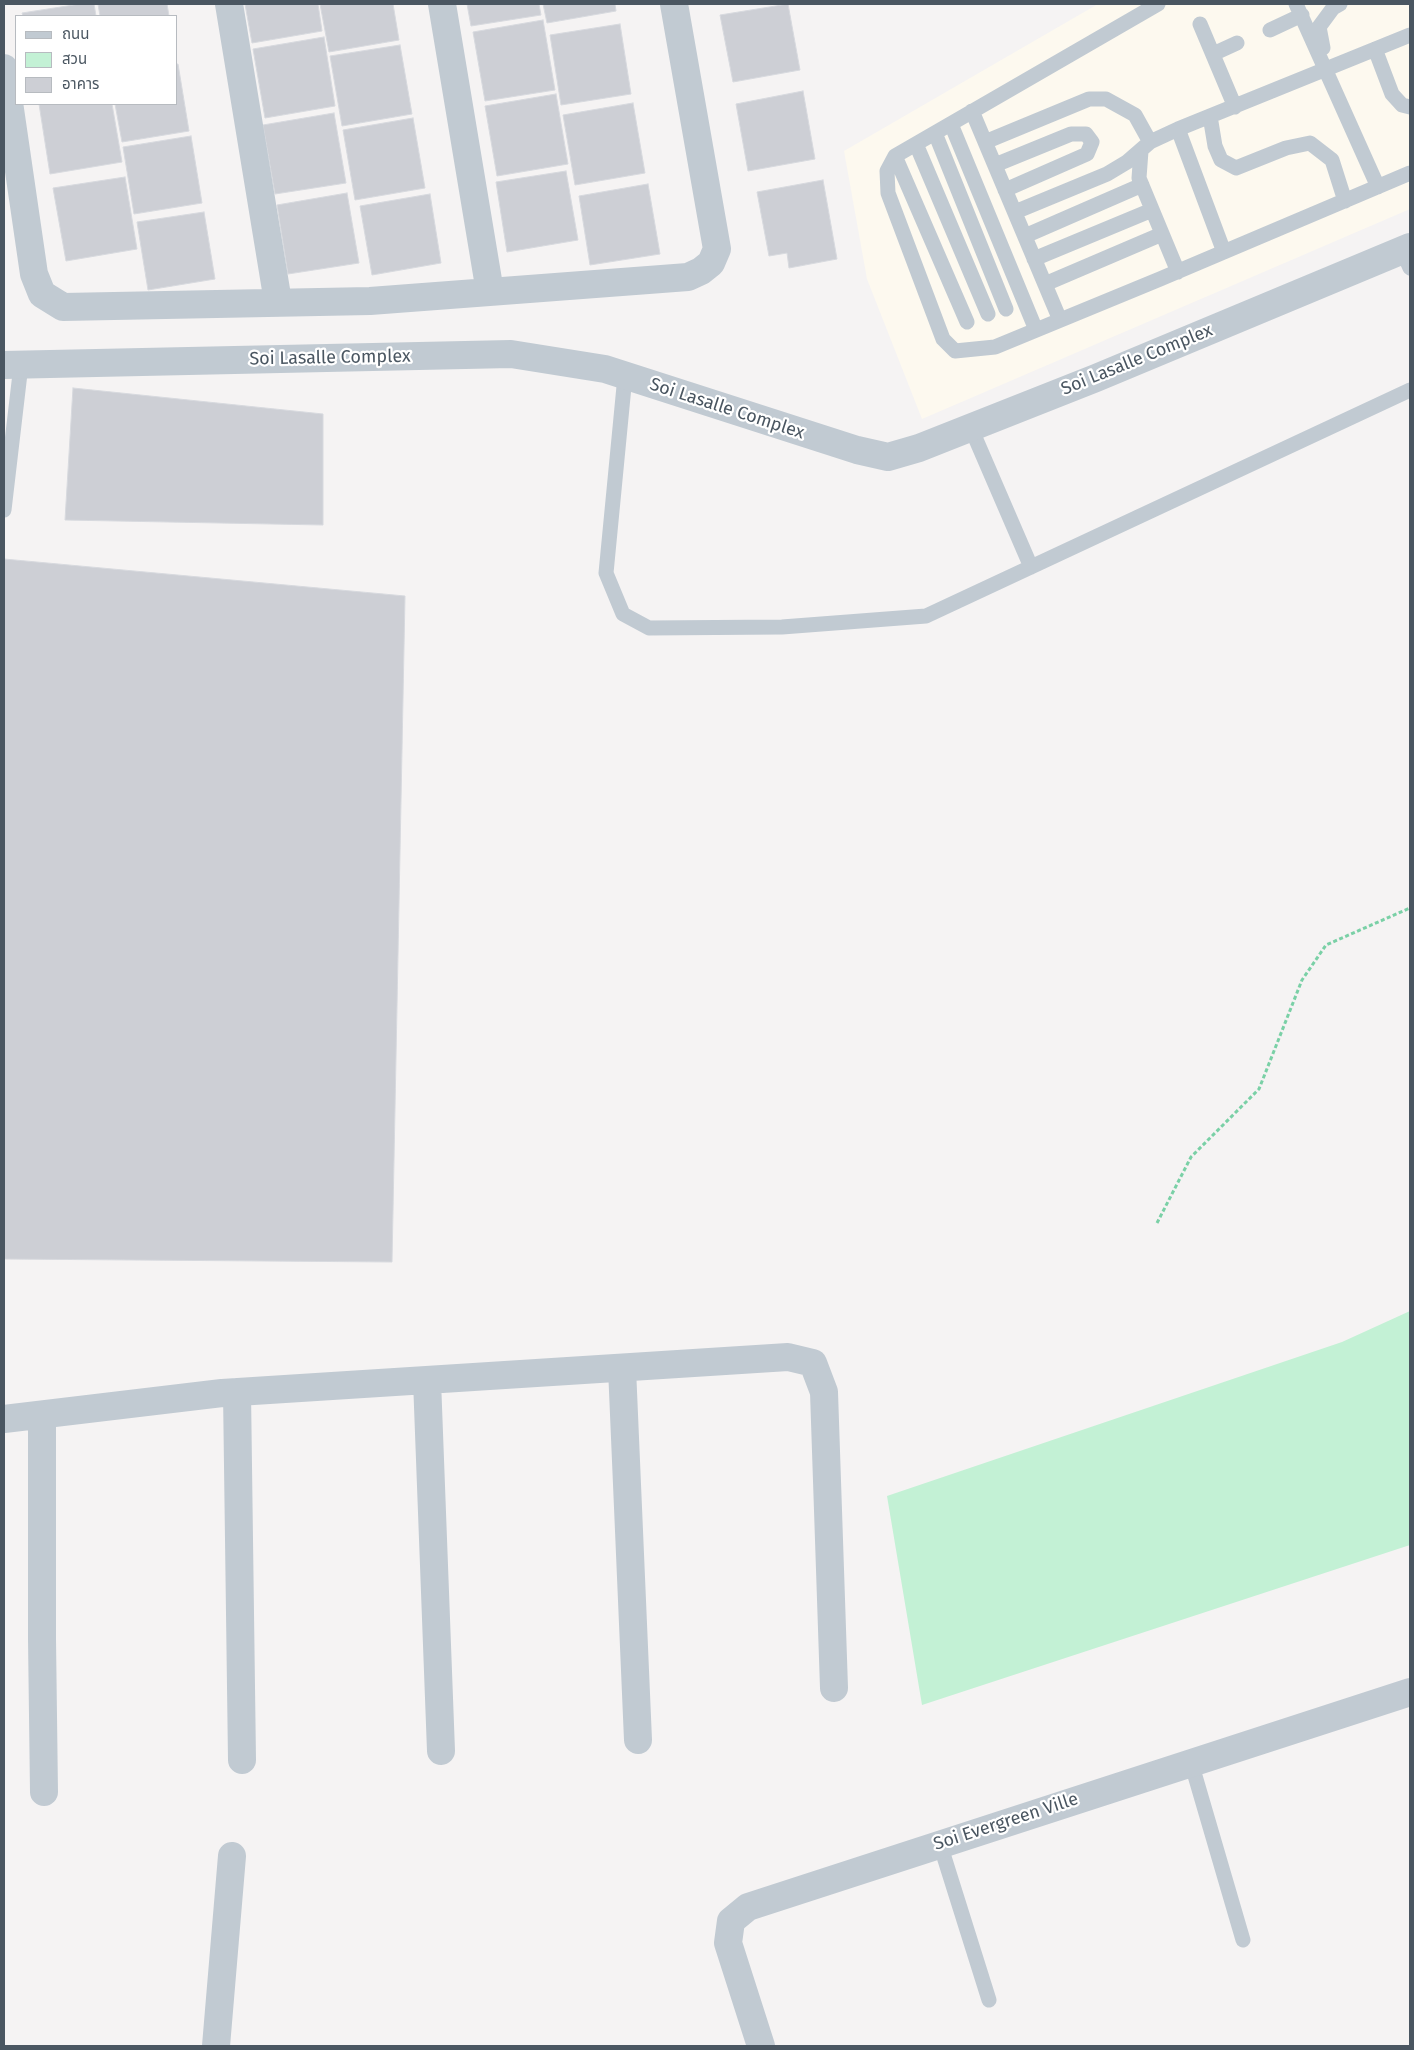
<!DOCTYPE html>
<html>
<head>
<meta charset="utf-8">
<style>
  body { margin:0 }
  #map { position:relative; width:1414px; height:2050px; overflow:hidden; background:#f5f3f3; font-family:"Fira Sans","Noto Sans Thai",sans-serif }
  canvas { display:block }
  .frame { position:absolute; inset:0; border:5px solid #4a5661; pointer-events:none }
  .legend { position:absolute; left:15px; top:15px; width:162px; height:90px; box-sizing:border-box; background:#fff; border:1px solid #b7bbc0; margin:0; padding:6px 9px; list-style:none; font-size:15px; color:#4a5661 }
  .legend li { display:flex; align-items:center; gap:10px; height:25px }
  .legend b { width:25px; border:1px solid #b7bbc0 }
</style>
</head>
<body>
<div id="map">
<canvas width="1414" height="2050"></canvas>
<div class="frame"></div>
<ul class="legend">
<li><b style="height:6px;background:#c1cad2"></b>ถนน</li>
<li><b style="height:14px;background:#c3f1d5"></b>สวน</li>
<li><b style="height:14px;background:#cdcfd5"></b>อาคาร</li>
</ul>
</div>
<script>
const ctx = document.querySelector('canvas').getContext('2d');
ctx.lineJoin = 'round';
function fill(path, color) { ctx.fillStyle = color; ctx.fill(path, 'evenodd'); }
const toPath = rows => new Path2D(rows.map(r => 'M' + r).join(''));
function strokePath(path, color, width, dash) { ctx.strokeStyle = color; ctx.lineWidth = width; ctx.lineCap = dash ? 'butt' : 'round'; ctx.setLineDash(dash || []); ctx.stroke(path); }
function drawText(font, color, halo, rows, align = 'center') {
  ctx.font = font + ' "Fira Sans",sans-serif'; ctx.lineWidth = 4.5; ctx.setLineDash([]); ctx.textBaseline = 'middle'; ctx.strokeStyle = halo; ctx.fillStyle = color; for (const [text, x, y, turn = 0] of rows) {
    ctx.save(); ctx.translate(x, y); ctx.rotate((+turn || 0) * Math.PI / 180); ctx.textAlign = isNaN(turn) ? turn : align; if (halo) ctx.strokeText(text, 0, 0); ctx.fillText(text, 0, 0); ctx.restore();
  }
}
const commercial = toPath([
  [1098,4,1410,4,1410,209,922,419,867,279,844,151]
]);
const green = toPath([
  [1410,1311,1410,1545,922,1705,887,1496,1342,1342]
]);
const building = toPath([
  [80,4,94,4,96,16,23,16,22,13,80,4],
  [98,4,167,4,169,16,100,16,98,4],
  [245,4,318,4,322,31,252,43,245,4],
  [320,4,393,4,399,40,329,52,320,4],
  [467,4,539,4,541,15,471,26,467,4],
  [543,4,615,4,616,11,547,23,543,4],
  [788,4,800,70,733,82,720,15,788,4],
  [543,20,555,90,485,101,473,32,543,20],
  [620,24,631,94,561,105,550,35,620,24],
  [324,37,335,106,265,118,253,49,324,37],
  [400,45,412,114,342,126,330,56,400,45],
  [176,64,178,64,189,131,122,142,115,104,176,104,176,64],
  [803,91,815,159,748,171,736,104,803,91],
  [556,94,568,164,497,176,485,106,556,94],
  [633,103,645,173,575,185,563,115,633,103],
  [39,104,112,104,122,162,50,174,39,104],
  [334,113,346,183,275,194,263,125,334,113],
  [413,118,425,188,355,200,343,130,413,118],
  [191,136,202,203,134,214,123,147,191,136],
  [566,171,578,240,507,252,496,182,566,171],
  [125,177,137,249,66,261,53,188,125,177],
  [823,180,837,259,789,268,787,253,769,256,757,192,823,180],
  [648,184,660,254,590,265,579,196,648,184],
  [347,193,359,263,288,274,277,205,347,193],
  [430,194,441,263,372,275,360,206,430,194],
  [204,212,215,279,148,290,137,222,204,212],
  [73,388,323,414,323,525,65,520,73,388],
  [4,559,405,596,392,1262,4,1259,4,559]
]);
const path = toPath([
  [1157,1223,1191,1157,1259,1089,1302,980,1326,945,1410,908]
]);
const service = toPath([
  [1158,4,895,156,887,171,888,193,943,339,955,351,995,347,1160,279,1410,173],
  [1296,4,1378,187],
  [1200,24,1235,107],
  [1270,30,1302,15],
  [1323,48,1319,27,1333,8,1340,4],
  [1375,49,1392,94,1402,105,1410,107],
  [1213,54,1237,43],
  [972,111,1060,320],
  [1210,116,1215,146,1221,160,1236,168,1286,148,1310,143,1332,160,1345,201],
  [951,124,1036,330],
  [1178,129,1224,252],
  [935,133,1006,309],
  [985,142,1089,99,1106,99,1135,115,1150,142],
  [916,144,988,314],
  [1141,151,1139,178,1178,272],
  [895,156,967,322],
  [995,165,1071,134,1086,134,1092,142,1087,154,1005,190],
  [1015,212,1107,174,1127,162,1150,142,1178,129,1410,35],
  [1025,236,1142,185],
  [1402,250,1410,268],
  [1034,259,1152,210],
  [1045,284,1162,234],
  [625,376,606,573,623,614,649,628,782,627,926,616,1410,390],
  [971,428,1031,567],
  [4,510,21,365],
  [1191,1762,1243,1940],
  [940,1844,989,2000]
]);
const minor = toPath([
  [229,4,278,302],
  [442,4,490,292],
  [4,68,34,274,42,294,63,307,370,301,688,277,701,271,711,263,717,249,674,4],
  [4,365,511,354,605,369,857,450,888,457,919,448,1096,378,1410,247],
  [622,1368,638,1740],
  [427,1380,441,1751],
  [237,1392,242,1760],
  [42,1415,42,1639,44,1792],
  [4,1419,222,1393,788,1357,813,1363,824,1392,834,1688],
  [216,2046,232,1856],
  [761,2046,728,1943,731,1921,748,1907,1410,1692]
]);
const streetNames = [
  ["Soi Lasalle Complex",330,358,-1],
  ["Soi Lasalle Complex",1137,360,-22],
  ["Soi Lasalle Complex",727,409,18],
  ["Soi Evergreen Ville",1006,1822,-18]
];
fill(commercial, '#fdf9ef');
fill(green, '#c3f1d5');
fill(building, '#cdcfd5');
strokePath(building, '#d7d9de', 1);
strokePath(path, '#7ad0a6', 3, [4, 2.5]);
strokePath(service, '#c1cad2', 15);
strokePath(minor, '#c1cad2', 28);
drawText('18px', '#4a5661', '#fff', streetNames);
</script>
</body>
</html>
